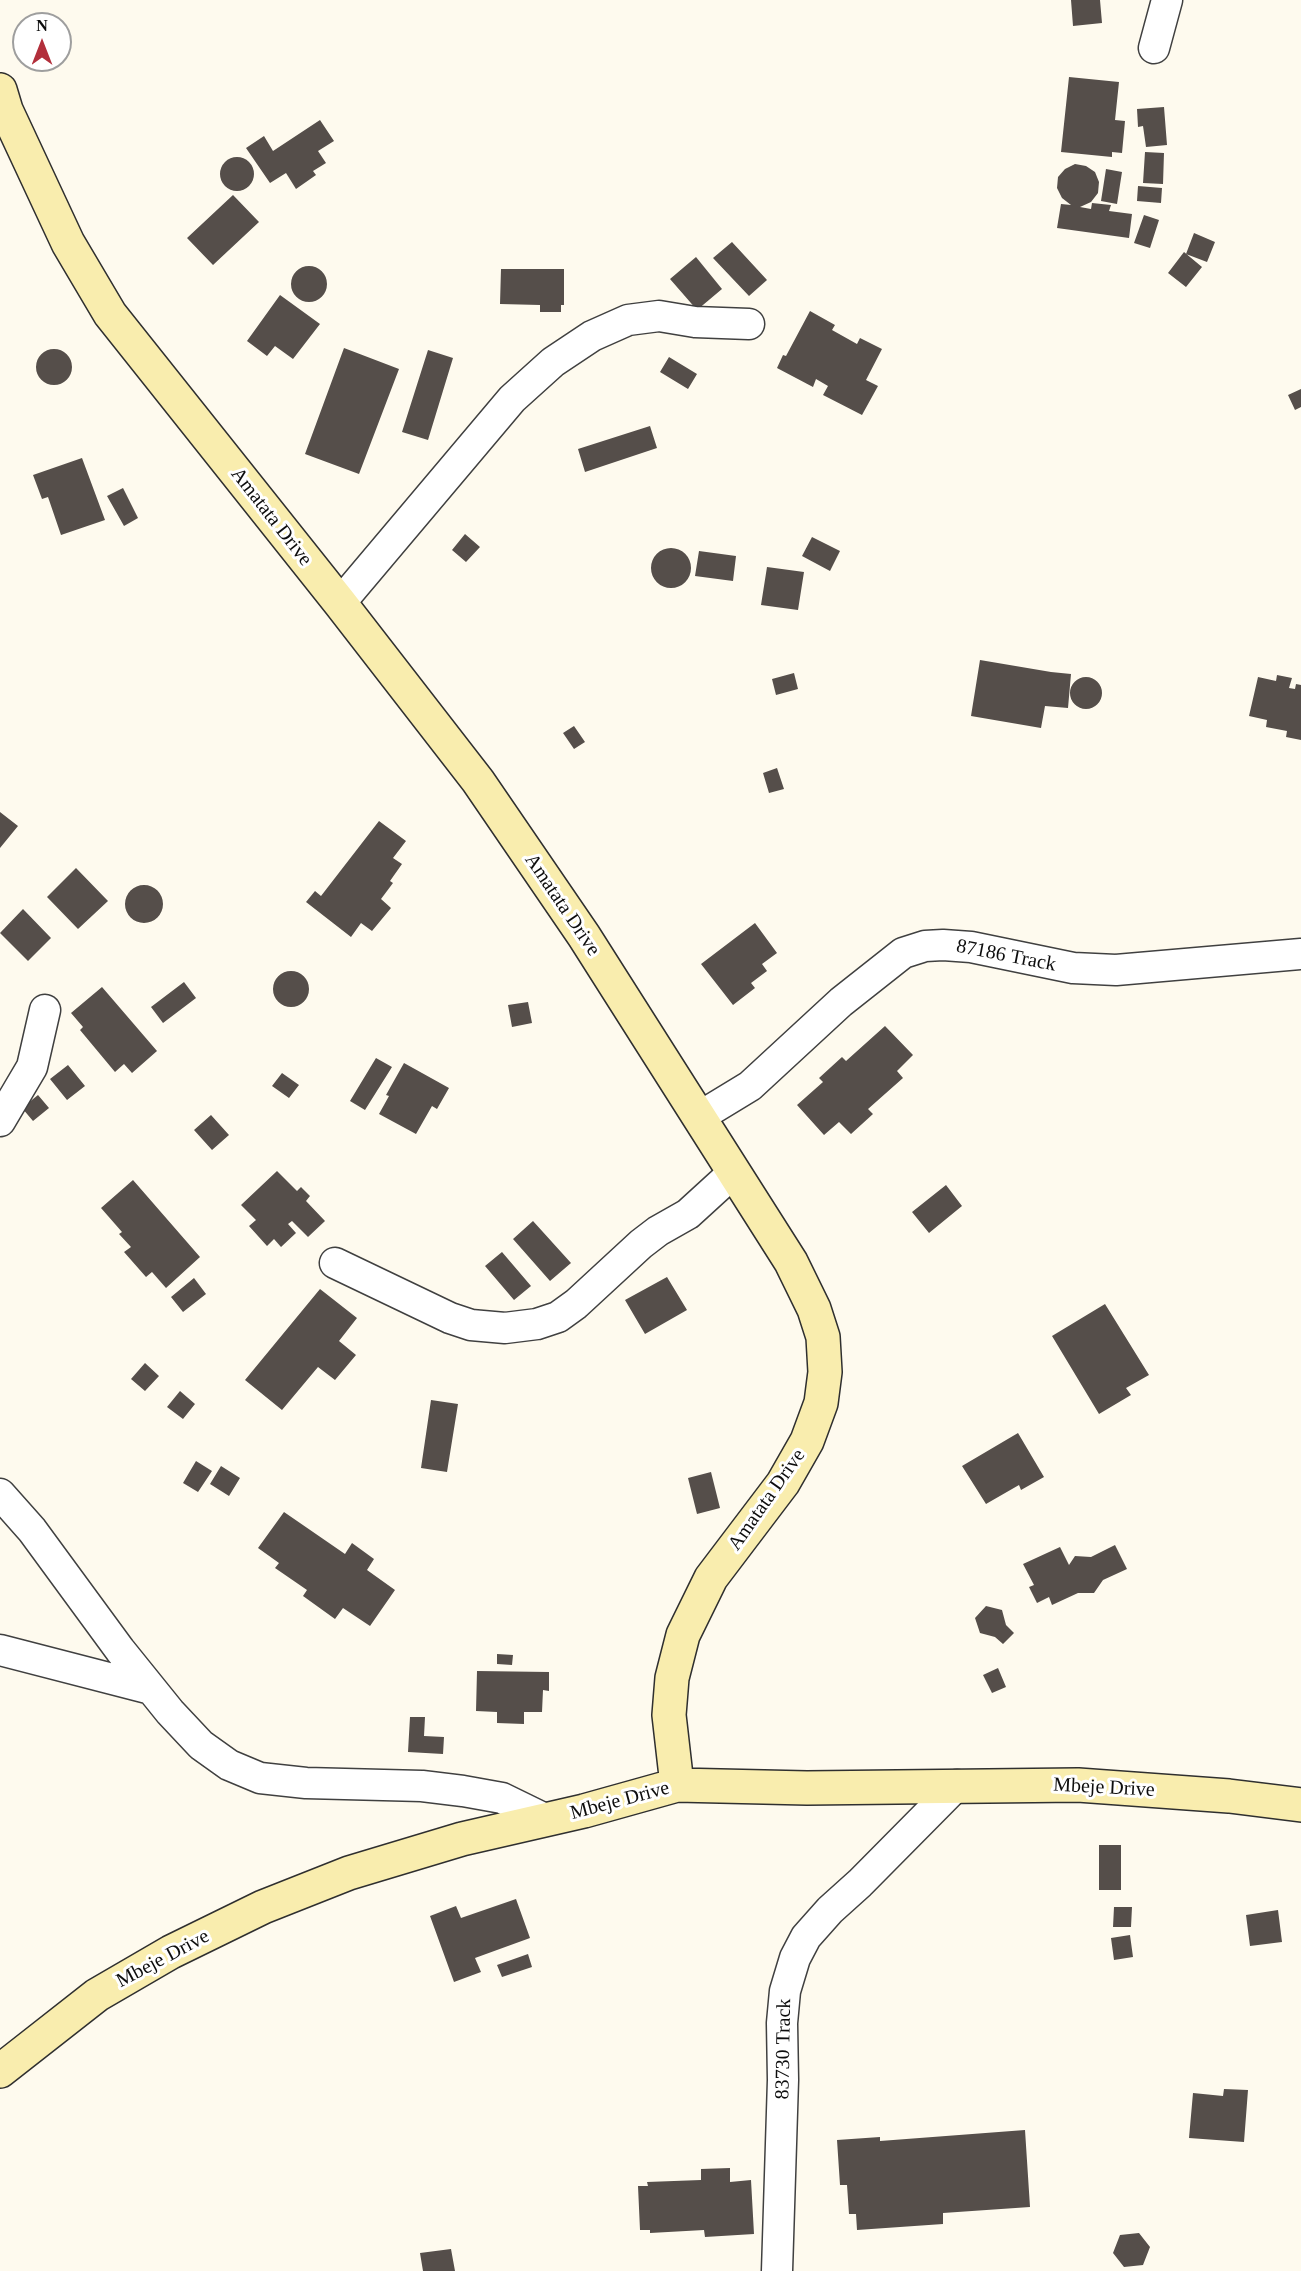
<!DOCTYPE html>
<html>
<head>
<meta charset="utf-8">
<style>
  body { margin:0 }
  #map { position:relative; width:1301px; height:2271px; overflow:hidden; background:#fefaee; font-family:Georgia,serif }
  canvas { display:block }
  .north { position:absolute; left:12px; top:12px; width:60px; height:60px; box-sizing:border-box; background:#fff; border:2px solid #9e9e9e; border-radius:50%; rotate:0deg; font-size:16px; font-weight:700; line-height:24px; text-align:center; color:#0d0d0d }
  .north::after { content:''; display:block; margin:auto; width:21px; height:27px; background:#b22f3b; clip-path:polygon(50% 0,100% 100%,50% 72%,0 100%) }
</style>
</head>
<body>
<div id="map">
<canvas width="1301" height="2271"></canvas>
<div class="north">N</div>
</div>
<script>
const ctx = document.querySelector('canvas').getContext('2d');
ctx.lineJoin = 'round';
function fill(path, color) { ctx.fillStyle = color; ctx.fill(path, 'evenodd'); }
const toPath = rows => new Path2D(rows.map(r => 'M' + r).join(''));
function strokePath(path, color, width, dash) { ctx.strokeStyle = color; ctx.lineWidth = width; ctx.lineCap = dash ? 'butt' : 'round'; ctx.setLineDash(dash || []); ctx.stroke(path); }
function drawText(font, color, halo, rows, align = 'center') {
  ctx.font = font + ' Georgia,serif'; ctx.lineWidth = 6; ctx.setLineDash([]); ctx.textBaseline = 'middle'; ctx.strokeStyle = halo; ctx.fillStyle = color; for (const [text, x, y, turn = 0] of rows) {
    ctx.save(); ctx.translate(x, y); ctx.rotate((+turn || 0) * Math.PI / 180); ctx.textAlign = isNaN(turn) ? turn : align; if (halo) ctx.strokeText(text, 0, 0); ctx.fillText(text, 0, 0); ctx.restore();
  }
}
const building = toPath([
  [1071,0,1100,0,1102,23,1073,26],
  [1069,77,1119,82,1115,120,1125,121,1122,153,1112,152,1112,157,1061,152],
  [1164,107,1167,145,1146,147,1143,126,1138,127,1137,109],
  [320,120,334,141,318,151,326,163,313,171,316,175,296,189,286,173,270,183,246,148,264,136,273,151],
  [1145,152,1164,153,1163,184,1143,183],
  '220 174a17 17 0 1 1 34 0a17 17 0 1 1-34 0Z',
  [1075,164,1086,166,1095,172,1099,182,1098,193,1091,202,1080,207,1091,209,1092,203,1111,205,1109,211,1132,214,1129,238,1057,228,1061,204,1071,205,1062,198,1057,188,1058,177,1065,169],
  [1106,169,1122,172,1117,204,1101,201],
  [1138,186,1162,188,1161,203,1137,201],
  [233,195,259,222,213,265,187,238],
  [1144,215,1159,220,1150,248,1134,243],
  [1194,233,1215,242,1207,262,1186,254],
  [732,242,767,280,749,296,713,258],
  [1184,252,1202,267,1186,287,1168,273],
  [696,257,722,289,697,310,670,279],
  '291 284a18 18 0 1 1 36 0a18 18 0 1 1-36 0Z',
  [501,269,564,269,564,305,561,305,561,312,540,312,540,305,500,304],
  [280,295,320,324,293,359,275,346,267,356,247,341],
  [810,311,835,325,832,330,857,344,860,338,882,349,866,380,878,386,862,415,823,395,828,386,816,379,813,387,777,368,783,355,786,356],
  [344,348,399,369,359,474,305,454],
  '36 367a18 18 0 1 1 36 0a18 18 0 1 1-36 0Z',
  [428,350,453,358,428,440,402,432],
  [669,357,697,374,688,389,660,372],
  [1301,389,1301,407,1295,410,1288,395],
  [650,426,657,448,585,472,578,449],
  [82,458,105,520,61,535,48,497,42,499,33,475],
  [123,488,138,518,124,526,107,496],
  [465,534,480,547,466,562,452,550],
  [812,537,840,551,830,571,802,556],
  '651 568a20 20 0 1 1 40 0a20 20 0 1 1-40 0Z',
  [699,551,736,556,733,581,695,576],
  [767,567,804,572,798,610,761,605],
  [980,660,1051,672,1071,674,1068,708,1045,706,1041,728,971,716],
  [794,673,798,689,776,695,772,679],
  [1277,675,1292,678,1289,688,1295,689,1296,684,1301,685,1301,740,1286,737,1287,731,1266,727,1267,720,1249,716,1258,677,1276,681],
  '1070 693a16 16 0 1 1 32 0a16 16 0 1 1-32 0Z',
  [574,726,585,742,574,749,563,733],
  [777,768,784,789,769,793,763,773],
  [0,812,18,826,0,848],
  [379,821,406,841,393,858,402,864,390,881,393,883,381,899,391,908,372,931,361,923,351,937,306,902,315,891,321,896],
  [76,868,108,901,78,929,47,897],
  '125 904a19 19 0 1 1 38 0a19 19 0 1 1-38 0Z',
  [23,909,51,938,28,961,0,933],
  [755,923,777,953,762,964,767,971,751,983,755,988,733,1005,701,964],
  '273 989a18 18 0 1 1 36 0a18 18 0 1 1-36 0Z',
  [184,982,196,998,163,1023,151,1007],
  [102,987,157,1051,132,1073,124,1064,115,1072,80,1030,83,1027,71,1013],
  [528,1002,532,1023,512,1027,508,1005],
  [885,1026,913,1055,897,1071,903,1078,868,1109,873,1114,851,1134,839,1122,824,1135,797,1105,823,1082,819,1078,842,1057,846,1061],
  [376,1058,392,1067,365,1110,350,1101],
  [404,1063,449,1088,437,1109,432,1106,416,1134,379,1114,389,1096,386,1095],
  [68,1065,85,1086,67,1100,50,1079],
  [282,1073,299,1085,289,1098,272,1086],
  [38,1095,49,1108,33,1121,22,1108],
  [211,1115,229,1135,212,1150,194,1130],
  [277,1171,297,1191,301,1187,310,1196,306,1201,325,1221,308,1237,292,1221,288,1224,296,1233,281,1247,274,1239,267,1246,249,1226,256,1220,241,1205],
  [133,1180,200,1257,166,1288,152,1272,146,1277,124,1252,131,1247,119,1234,122,1232,101,1208],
  [946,1185,962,1206,929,1233,912,1212],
  [533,1221,571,1263,550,1281,513,1239],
  [502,1252,531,1286,514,1300,485,1266],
  [667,1277,687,1310,645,1334,625,1300],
  [194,1278,206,1294,183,1312,171,1297],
  [320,1289,357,1318,339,1341,356,1355,335,1380,318,1367,282,1410,245,1380],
  [1105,1304,1149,1375,1126,1388,1131,1395,1099,1414,1052,1336],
  [145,1363,159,1376,145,1391,131,1379],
  [180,1391,195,1404,183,1419,167,1407],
  [431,1400,458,1404,447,1472,421,1468],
  [1018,1433,1044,1477,1021,1490,1019,1485,986,1504,962,1466],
  [196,1461,212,1471,198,1492,183,1483],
  [221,1466,240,1478,229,1496,210,1484],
  [711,1472,720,1508,697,1514,688,1478],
  [284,1512,345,1554,352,1543,374,1559,367,1570,395,1590,370,1626,343,1608,335,1619,303,1596,307,1590,275,1568,279,1563,258,1548],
  [1115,1545,1127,1569,1103,1580,1094,1593,1078,1593,1052,1605,1049,1597,1037,1603,1029,1587,1034,1585,1023,1564,1060,1547,1069,1565,1075,1556,1091,1557],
  [986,1606,1002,1610,1006,1625,1014,1633,1003,1644,995,1637,980,1633,975,1618],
  [497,1654,513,1655,512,1665,497,1664],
  [998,1668,1006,1687,992,1693,983,1675],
  [477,1671,549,1672,549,1691,543,1690,542,1712,524,1712,524,1724,497,1723,497,1712,476,1711],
  [410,1717,425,1717,424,1736,444,1737,443,1754,408,1752],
  [1099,1845,1121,1845,1121,1890,1099,1890],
  [516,1899,530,1938,475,1958,481,1972,454,1982,430,1916,456,1906,461,1918],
  [1114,1907,1132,1907,1131,1927,1113,1927],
  [1278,1910,1282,1942,1250,1946,1246,1915],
  [1130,1935,1133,1957,1114,1960,1111,1938],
  [528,1954,532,1967,502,1977,497,1965],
  [1224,2089,1248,2090,1244,2142,1189,2138,1193,2093,1223,2096],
  [1025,2130,1030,2207,943,2213,943,2224,857,2230,856,2214,849,2214,847,2185,840,2185,837,2140,880,2137,880,2141],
  [730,2168,730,2182,751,2180,754,2234,705,2237,704,2230,650,2233,650,2230,640,2230,638,2186,648,2186,647,2182,701,2180,701,2169],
  [1139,2233,1150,2247,1143,2265,1124,2267,1113,2253,1120,2235],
  [451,2249,455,2271,423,2271,420,2253]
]);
const street = toPath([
  [1154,48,1167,0],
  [340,603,512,399,553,362,592,336,628,320,659,316,695,322,749,324],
  [699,1117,750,1086,841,1002,903,953,925,946,943,945,971,947,1073,968,1116,970,1301,954],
  [0,1121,32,1067,45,1010],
  [335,1263,450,1318,471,1325,505,1328,537,1324,558,1317,576,1304,641,1244,658,1231,688,1214,734,1172],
  [0,1494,32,1530,120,1650,170,1712,201,1745,229,1765,260,1778,306,1783,422,1786,463,1791,502,1798,547,1820],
  [0,1650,151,1689],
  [777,2271,783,2080,782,2023,785,1991,795,1958,806,1937,830,1910,860,1883,957,1785]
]);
const secondary = toPath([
  [0,90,6,110,68,243,110,314,340,603,478,781,584,936,791,1262,814,1309,823,1337,825,1372,821,1403,807,1441,783,1483,711,1578,683,1635,672,1678,669,1715,677,1785],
  [0,2071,97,1995,171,1952,263,1907,349,1873,462,1839,584,1811,677,1785,807,1788,1078,1785,1229,1796,1301,1805]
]);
const streetNames = [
  ["Amatata Drive",271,517,52],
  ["Amatata Drive",562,905,56],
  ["87186 Track",1006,956,11],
  ["Amatata Drive",767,1500,-55],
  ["Mbeje Drive",1104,1788,3],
  ["Mbeje Drive",620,1801,-15],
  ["Mbeje Drive",163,1959,-28],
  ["83730 Track",784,2049,-89]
];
fill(building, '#554e4a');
strokePath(street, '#404040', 33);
strokePath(secondary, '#2f2f2f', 36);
strokePath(street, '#fff', 30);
strokePath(secondary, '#f9edae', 33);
drawText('20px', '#0d0d0d', '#fff', streetNames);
</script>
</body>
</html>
